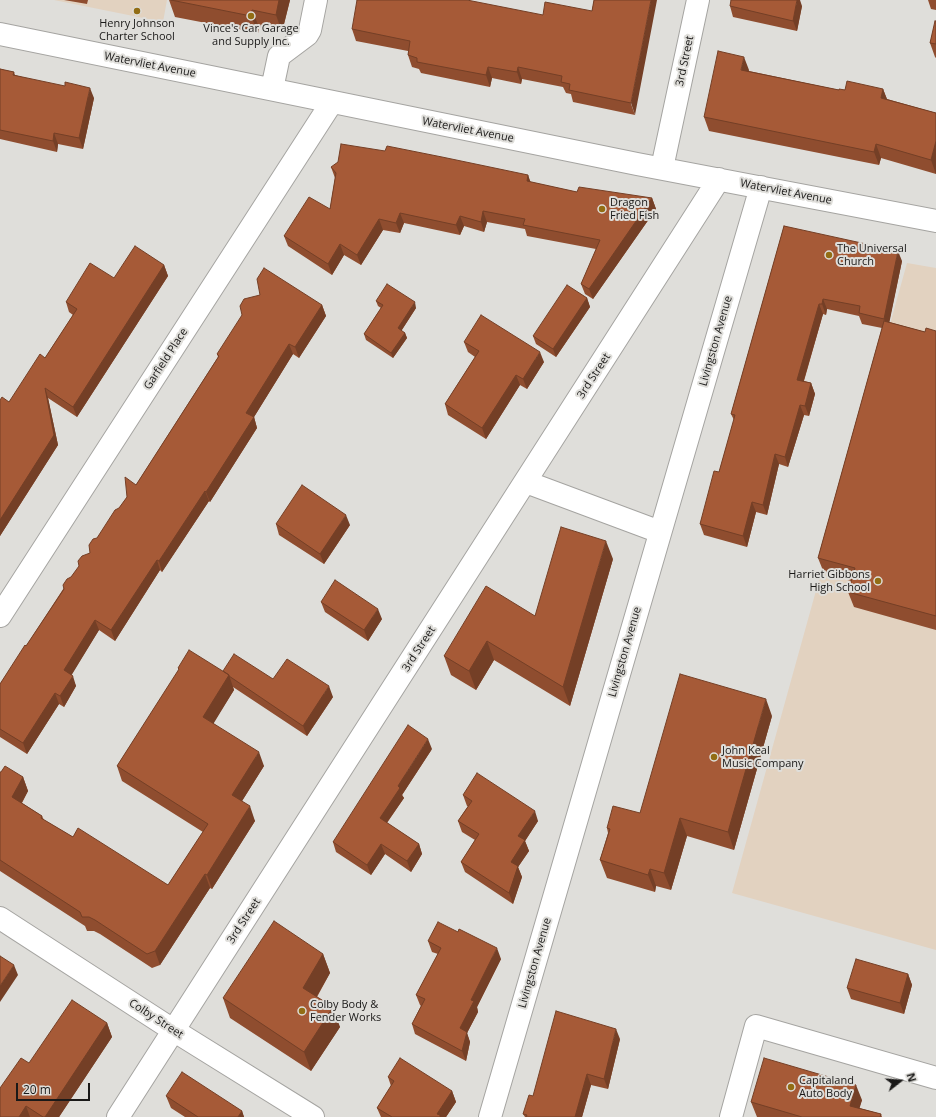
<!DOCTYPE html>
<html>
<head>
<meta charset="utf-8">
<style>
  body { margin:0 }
  #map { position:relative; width:936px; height:1117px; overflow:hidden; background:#dfdeda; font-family:"Open Sans",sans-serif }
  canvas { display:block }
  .north { position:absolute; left:880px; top:1061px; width:40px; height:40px; -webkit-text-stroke:3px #dfdeda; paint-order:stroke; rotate:73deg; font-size:11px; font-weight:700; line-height:16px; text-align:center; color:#1a1918 }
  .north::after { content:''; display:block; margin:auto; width:14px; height:18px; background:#1a1918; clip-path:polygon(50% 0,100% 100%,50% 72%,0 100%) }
  .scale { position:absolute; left:16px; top:1083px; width:74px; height:18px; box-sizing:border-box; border:2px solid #1a1918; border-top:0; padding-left:5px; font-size:12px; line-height:14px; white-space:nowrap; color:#1a1918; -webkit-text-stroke:3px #dfdeda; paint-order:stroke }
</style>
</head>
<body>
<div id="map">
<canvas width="936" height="1117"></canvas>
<div class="north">N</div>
<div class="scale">20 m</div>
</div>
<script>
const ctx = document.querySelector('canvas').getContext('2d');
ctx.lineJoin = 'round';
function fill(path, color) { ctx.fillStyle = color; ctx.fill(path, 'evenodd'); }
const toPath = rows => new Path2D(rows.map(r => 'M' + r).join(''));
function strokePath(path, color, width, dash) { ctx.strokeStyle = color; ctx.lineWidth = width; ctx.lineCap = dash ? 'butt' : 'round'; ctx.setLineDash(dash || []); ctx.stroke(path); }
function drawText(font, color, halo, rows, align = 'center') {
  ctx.font = font + ' "Open Sans",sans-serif'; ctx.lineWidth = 4; ctx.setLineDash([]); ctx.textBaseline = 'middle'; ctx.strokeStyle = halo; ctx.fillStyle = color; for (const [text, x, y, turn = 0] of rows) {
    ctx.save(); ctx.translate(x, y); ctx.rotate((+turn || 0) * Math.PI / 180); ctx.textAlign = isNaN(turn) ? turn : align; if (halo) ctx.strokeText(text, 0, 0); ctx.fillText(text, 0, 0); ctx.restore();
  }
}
const education = toPath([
  [54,0,167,0,163,22],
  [907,263,936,268,936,950,732,893]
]);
const minor = toPath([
  [0,34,637,164,936,221],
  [272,89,279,56,307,35,310,30,316,0],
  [662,168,698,0],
  [526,482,660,532],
  [0,616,332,102],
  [0,918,173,1030,313,1117],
  [118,1117,719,179],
  [490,1117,761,187],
  [731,1117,756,1026,936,1078]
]);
const wall = toPath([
  [64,0,88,0,87,4],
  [169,0,290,0,282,32,259,27,258,33,175,17],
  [594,0,635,115,573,102,571,94,566,93,563,87,522,79,521,84,492,78,490,87,421,73,419,69,412,67,408,55,408,51,356,41,352,29,543,15,592,11],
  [928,0,936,0,936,10,931,9],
  [730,6,802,6,797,31,733,17],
  [936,21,936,58,935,57,930,43],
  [0,69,14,72,15,75,94,98,83,149,58,144,57,152,0,139],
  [749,70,749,71,839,90,883,89,887,99,936,113,936,174,881,158,879,165,709,131,704,117],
  [331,167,528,175,530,182,577,192,652,198,656,209,593,299,585,294,581,284,596,249,527,236,525,229,487,222,484,232,464,226,460,235,404,223,400,233,383,230,361,265,344,255,332,275,288,246,284,236,330,209,335,178],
  [784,226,902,261,889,322,925,332,936,331,936,630,854,607,848,592,851,581,824,573,818,558,882,328,862,324,859,316,827,309,826,315,823,314,804,381,811,383,815,394,809,416,804,415,788,467,779,464,767,515,756,512,747,547,704,535,700,524,719,472,734,420,731,414],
  [164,265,168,276,77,417,48,398,58,445,0,536,0,400,9,402,45,358,73,315,69,312,66,302,114,278],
  [587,298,590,307,556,357,536,344,533,336],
  [376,301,416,308,401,331,405,333,407,338,393,358,366,340,364,334,381,308,378,306],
  [322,305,326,316,299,358,293,354,254,417,257,428,210,502,209,501,162,572,160,570,115,641,99,630,71,675,76,686,64,707,59,704,27,754,0,737,0,684,26,646,71,577,90,553,97,538,136,485,218,357,217,354],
  [464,342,544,362,527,389,520,385,486,439,448,415,445,404,475,357,468,352],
  [276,524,350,525,324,564,279,535],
  [613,559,570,706,494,660,476,690,451,675,444,656,535,616],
  [321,602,382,619,368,641,325,612],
  [178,668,223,671,273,679,333,697,307,736,233,687,234,690,213,723,264,766,242,801,255,821,212,889,210,888,160,965,152,968,100,934,94,931,87,931,85,926,0,871,0,772,23,777,28,791,22,803,42,816,44,820,73,837,168,885,203,832,122,781,117,766,179,670],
  [772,716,734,850,687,836,671,890,656,886,655,892,607,878,600,860,608,833,607,828,640,813],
  [432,749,402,795,404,798,387,823,419,844,422,854,411,872,385,854,371,875,336,852,333,842],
  [463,795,538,821,525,841,529,851,518,867,522,877,513,904,465,872,461,862,475,840,462,832,458,821,468,806,467,806],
  [428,941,501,959,477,1007,478,1012,467,1033,470,1042,466,1061,415,1034,412,1024,421,1006,420,1005,416,995,438,954,432,952],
  [323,954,330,973,317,997,340,1027,311,1071,230,1018,223,998],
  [908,974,912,985,904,1014,851,999,847,988],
  [107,1023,112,1037,59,1117,0,1117,29,1063],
  [620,1039,608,1089,591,1085,582,1117,525,1117,523,1114,533,1096],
  [388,1077,452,1091,456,1102,446,1117,381,1117,377,1108,391,1086],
  [166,1096,242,1111,244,1117,185,1117,171,1108],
  [862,1100,859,1108,881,1114,882,1117,757,1117,751,1102]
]);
const shadedWall = toPath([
  [279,0,290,0,282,32,276,15],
  [651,0,657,0,635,115,631,103],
  [797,0,800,0,802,6,797,31,793,21],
  [252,10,259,27,258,33,251,16],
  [744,57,749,70,746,84,741,70],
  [488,67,492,78,490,87,486,75],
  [518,67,522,79,521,84,517,72],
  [90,88,94,98,83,149,79,138],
  [883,89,888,102,881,98],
  [54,133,58,144,57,152,53,141],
  [936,141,936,174,931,160],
  [876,144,881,158,879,165,874,152],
  [528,175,532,186,527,181],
  [652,198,656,209,593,299,589,289],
  [483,211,487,222,484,232,481,222],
  [400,213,404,223,400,233,396,223],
  [460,216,464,226,460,235,456,225],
  [379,219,383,230,361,265,357,255],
  [340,244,344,255,332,275,328,264],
  [898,251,902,261,888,329,884,319],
  [164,265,168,276,77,417,73,407],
  [587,298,590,307,556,357,553,349],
  [823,299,827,309,826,315,822,304],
  [415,302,416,308,400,333,398,328],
  [819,304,823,314,801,390,797,380],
  [322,305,326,316,299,358,295,347],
  [405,333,407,338,393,358,391,353],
  [289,344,293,354,254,417,257,428,210,502,206,492,246,413],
  [540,352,544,362,527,389,523,379],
  [516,375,520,385,486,439,482,428],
  [811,383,815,394,809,416,805,406],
  [45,388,48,398,58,445,0,536,0,520],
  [800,405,804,415,788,467,785,457],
  [775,454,779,464,767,515,763,505],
  [205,491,209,501,162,572,159,561],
  [752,502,756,512,747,547,743,536],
  [346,515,350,525,324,564,320,554],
  [606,541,613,559,570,706,563,687],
  [157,560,160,570,115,641,111,630],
  [378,609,382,619,368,641,364,630],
  [95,620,99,630,68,681,64,670],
  [487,641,494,660,476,690,469,671],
  [229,675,234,690,209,731,203,717],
  [73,676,76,686,64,707,60,696],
  [329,686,333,697,307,736,303,726],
  [55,693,59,704,27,754,23,743],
  [766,699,772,716,734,850,728,832],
  [428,739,432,749,402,795,404,798,383,828,380,818,398,786],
  [259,752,264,766,237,809,232,795],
  [23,777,28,791,17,811,12,797],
  [250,806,255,821,212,889,207,875],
  [535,811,538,821,525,841,529,851,518,867,522,877,513,904,509,893,511,862,518,836],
  [680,818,687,836,671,890,664,873],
  [381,844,385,854,371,875,367,865],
  [419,844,422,854,411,872,407,861],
  [650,869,656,886,655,892,648,875],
  [205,874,210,888,160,965,155,951],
  [497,948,501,959,477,1007,478,1012,467,1033,470,1042,466,1061,462,1051,460,1028,471,1000],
  [323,954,330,973,310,1008,303,988],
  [14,965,18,975,0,1002,0,986],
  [908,974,912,985,904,1014,900,1003],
  [333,1007,340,1027,311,1071,304,1052],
  [107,1023,112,1037,59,1117,45,1117],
  [616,1029,620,1039,608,1089,604,1079],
  [587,1074,591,1085,582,1117,575,1117],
  [856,1085,862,1100,857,1117,850,1106],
  [452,1091,456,1102,446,1117,439,1117,437,1114],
  [26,1106,30,1117,19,1117],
  [242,1111,244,1117,238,1117]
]);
const building = toPath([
  [171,0,279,0,276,15,252,10,251,16,171,0],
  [357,0,467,0,543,15,545,2,592,11,594,0,651,0,631,103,569,90,570,84,561,82,562,76,518,67,517,72,488,67,486,75,417,62,417,58,408,55,410,41,352,29,357,0],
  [731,0,797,0,793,21,730,6,731,0],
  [935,21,936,21,936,44,930,43,935,21],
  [718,51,744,57,741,70,839,90,839,89,845,90,847,81,883,89,881,98,936,113,936,141,931,160,876,144,874,152,704,117,718,51],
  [0,69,14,72,13,75,65,86,65,82,90,88,79,138,54,133,53,141,0,130,0,69],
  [341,144,385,151,387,146,442,157,528,175,527,181,577,192,579,187,652,198,589,289,581,284,600,240,523,225,525,219,483,211,481,222,460,216,456,225,400,213,396,223,379,219,357,255,340,244,328,264,284,236,309,197,330,209,336,173,331,167,338,162,341,144],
  [784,226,898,251,884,319,859,313,860,306,823,299,822,304,819,304,797,380,811,383,805,406,800,405,785,457,775,454,763,505,752,502,743,536,700,524,714,471,719,472,735,415,731,414,784,226],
  [135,246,164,265,73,407,45,388,54,435,0,520,0,400,2,397,9,402,40,354,45,358,77,309,66,302,90,263,114,278,135,246],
  [264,268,322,305,295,347,289,344,246,413,254,417,206,492,205,491,159,561,157,560,111,630,95,620,64,670,73,676,60,696,55,693,23,743,0,729,0,684,25,645,26,646,64,589,63,585,67,579,71,577,79,566,78,561,82,556,90,553,89,545,93,539,97,538,115,510,119,508,127,497,125,477,136,485,219,356,217,354,242,315,240,306,244,299,260,295,257,279,264,268],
  [387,284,415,302,398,328,405,333,391,353,364,334,383,305,376,301,387,284],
  [567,285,587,298,553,349,533,336,567,285],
  [481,315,540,352,523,379,516,375,482,428,445,404,479,351,464,342,481,315],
  [884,321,925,332,926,328,936,331,936,616,848,592,855,568,818,558,884,321],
  [302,485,346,515,320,554,276,524,302,485],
  [561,527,606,541,563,687,487,641,469,671,444,656,486,586,535,616,561,527],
  [335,580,378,609,364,630,321,602,335,580],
  [189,650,229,675,203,717,259,752,232,795,250,806,207,875,205,874,155,951,147,954,95,920,89,917,82,917,80,912,0,860,0,772,1,772,5,766,23,777,12,797,42,816,41,818,73,837,78,828,168,885,208,824,117,766,179,669,178,668,189,650],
  [234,654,273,679,287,659,329,686,303,726,229,676,229,675,223,671,234,654],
  [680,674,766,699,728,832,680,818,664,873,650,869,648,875,600,860,610,829,607,828,613,806,640,813,680,674],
  [408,725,428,739,398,786,400,788,380,818,419,844,407,861,381,844,367,865,333,842,408,725],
  [477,773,535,811,518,836,525,840,511,862,518,866,509,893,461,862,479,834,458,821,472,801,463,795,477,773],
  [274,921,323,954,303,988,333,1007,304,1052,223,998,274,921],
  [438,922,458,932,459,929,497,948,471,1000,474,1001,460,1028,467,1032,462,1051,412,1024,425,999,416,995,441,948,428,941,438,922],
  [0,956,14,965,0,986,0,956],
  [856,959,908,974,900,1003,847,988,856,959],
  [72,1000,107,1023,45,1117,43,1117,26,1106,19,1117,0,1117,0,1088,21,1058,29,1063,72,1000],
  [556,1011,616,1029,604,1079,587,1074,575,1117,526,1117,527,1115,523,1114,529,1095,533,1096,556,1011],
  [400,1058,452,1091,437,1114,440,1115,440,1117,392,1117,377,1108,394,1081,388,1077,400,1058],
  [764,1058,856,1085,850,1106,881,1114,880,1117,802,1117,751,1102,764,1058],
  [182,1072,242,1111,238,1117,198,1117,166,1096,182,1072]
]);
const markers = [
  [137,11,4,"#926d14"],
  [251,16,4,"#926d14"],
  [602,209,4,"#926d14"],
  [829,255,4,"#926d14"],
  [878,581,4,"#926d14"],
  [714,757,4,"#926d14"],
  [302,1011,4,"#926d14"],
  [791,1087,4,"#926d14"]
];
const poiNames = [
  ["Henry Johnson",137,24,"center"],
  ["Charter School",137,37,"center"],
  ["Vince's Car Garage",251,29,"center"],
  ["and Supply Inc.",251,42,"center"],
  ["Dragon",610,203],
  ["Fried Fish",610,216],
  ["The Universal",837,249],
  ["Church",837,262],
  ["Harriet Gibbons",870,575,"right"],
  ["High School",870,588,"right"],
  ["John Keal",722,751],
  ["Music Company",722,764],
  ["Colby Body &",310,1005],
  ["Fender Works",310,1018],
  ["Capitaland",799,1081],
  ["Auto Body",799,1094]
];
const streetNames = [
  ["3rd Street",685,61,-78],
  ["Watervliet Avenue",150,65,11],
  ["Watervliet Avenue",468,130,11],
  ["Watervliet Avenue",786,192,11],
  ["Livingston Avenue",716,341,-74],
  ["Garfield Place",166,359,-57],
  ["3rd Street",594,376,-57],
  ["3rd Street",419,649,-57],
  ["Livingston Avenue",625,652,-74],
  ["3rd Street",244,921,-57],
  ["Livingston Avenue",535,963,-74],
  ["Colby Street",156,1019,33]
];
fill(education, '#e2d2c0');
strokePath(minor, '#a5a4a1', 24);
strokePath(minor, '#fff', 22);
fill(wall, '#8f4d2f');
fill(shadedWall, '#743f26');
fill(building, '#a65a37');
strokePath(building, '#743f26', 1);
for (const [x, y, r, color] of markers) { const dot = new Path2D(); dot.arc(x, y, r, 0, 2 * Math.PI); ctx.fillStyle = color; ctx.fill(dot); strokePath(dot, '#dfdeda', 1.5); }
drawText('11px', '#1a1918', '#dfdeda', poiNames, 'left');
drawText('11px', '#1a1918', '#dfdeda', streetNames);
</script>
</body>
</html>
